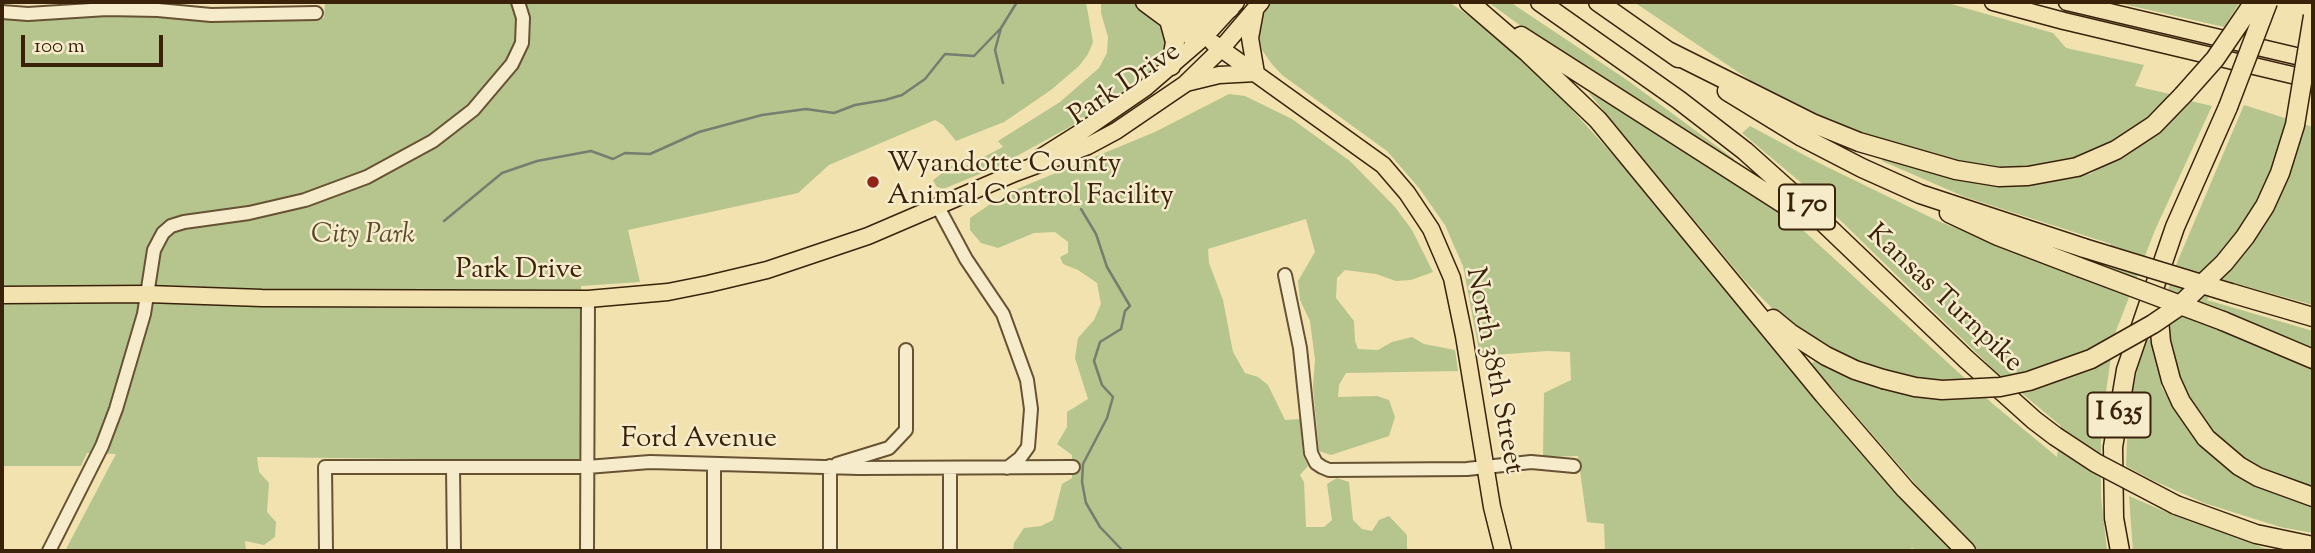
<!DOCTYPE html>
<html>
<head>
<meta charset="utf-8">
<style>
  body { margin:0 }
  #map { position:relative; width:2315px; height:553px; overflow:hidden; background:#f1e2b0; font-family:"Sorts Mill Goudy",serif }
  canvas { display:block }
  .frame { position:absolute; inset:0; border:4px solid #3a220a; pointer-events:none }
  .scale { position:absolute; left:21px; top:35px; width:142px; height:32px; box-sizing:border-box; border:4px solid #3a220a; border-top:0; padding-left:9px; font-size:21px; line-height:24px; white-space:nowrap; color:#3a220a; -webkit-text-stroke:5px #f6eccc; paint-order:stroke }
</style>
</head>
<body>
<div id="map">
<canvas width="2315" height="553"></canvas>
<div class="frame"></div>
<div class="scale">100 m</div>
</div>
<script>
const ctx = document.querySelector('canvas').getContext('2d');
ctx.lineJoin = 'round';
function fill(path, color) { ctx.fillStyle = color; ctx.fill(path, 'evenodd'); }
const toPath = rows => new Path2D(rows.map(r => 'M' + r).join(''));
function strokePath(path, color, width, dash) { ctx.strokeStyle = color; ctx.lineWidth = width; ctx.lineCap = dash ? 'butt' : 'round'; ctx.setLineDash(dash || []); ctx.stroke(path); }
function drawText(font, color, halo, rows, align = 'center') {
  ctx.font = font + ' "Sorts Mill Goudy",serif'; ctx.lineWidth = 5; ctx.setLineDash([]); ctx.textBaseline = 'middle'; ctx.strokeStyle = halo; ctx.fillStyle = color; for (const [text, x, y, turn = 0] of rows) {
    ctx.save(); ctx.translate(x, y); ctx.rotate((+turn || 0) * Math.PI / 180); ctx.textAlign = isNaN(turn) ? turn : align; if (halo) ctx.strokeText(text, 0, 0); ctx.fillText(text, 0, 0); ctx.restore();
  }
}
const green = toPath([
  [325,2,1086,2,1093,42,1088,54,1079,66,1051,90,1004,122,956,141,943,125,935,120,829,165,798,193,628,230,640,282,581,286,580,458,577,461,257,457,259,472,269,483,267,512,276,522,275,537,264,545,245,541,246,551,65,551,116,454,87,453,81,466,2,466,2,16,324,18],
  [1101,2,1133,2,1165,25,1167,38,1166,57,1159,66,1084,119,997,167,943,189,937,187,933,180,961,159,966,166,1003,147,998,141,1060,102,1099,68,1107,53,1108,37,1101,13],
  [1270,2,1449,2,1469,16,1521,59,1564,101,1615,157,1803,382,1955,551,1918,551,1912,548,1907,551,1605,551,1604,524,1587,522,1578,456,1543,457,1544,393,1571,380,1570,352,1547,351,1480,356,1463,266,1445,225,1419,188,1387,151,1282,75,1271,63,1262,50,1259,35,1261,20],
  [1488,2,1510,2,1627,80,1734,159,1732,163,1653,110,1554,50],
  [1634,2,1944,2,2053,33,2066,48,2144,65,2135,86,2174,95,2138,128,2083,157,2050,168,2003,168,1948,161,1870,137,1784,103],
  [2114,2,2240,2,2224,27],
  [1588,92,1631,116,1742,185,1805,232,1993,404,2057,457,2061,426,1994,370,1805,186,1742,133,1750,126,1821,164,1938,221,2097,284,2111,244,1965,197,1882,161,1884,157,1986,184,2045,181,2090,174,2146,140,2186,100,2212,106,2155,230,2114,336,2101,427,2101,496,2107,551,1974,551,1811,364,1815,361,1828,368,1882,386,1870,369,1803,333,1777,313,1745,281],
  [1229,94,1245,96,1292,119,1350,161,1395,207,1412,230,1433,272,1411,280,1396,281,1376,274,1345,270,1337,278,1336,298,1354,321,1355,341,1358,349,1378,350,1392,342,1412,337,1424,344,1455,350,1458,371,1346,373,1339,385,1338,397,1377,396,1389,400,1395,417,1389,436,1331,455,1319,451,1313,387,1315,360,1310,321,1300,300,1298,281,1315,252,1306,219,1208,249,1209,263,1223,300,1233,352,1245,373,1258,377,1268,385,1285,420,1300,419,1303,455,1308,466,1300,475,1304,482,1306,527,1324,527,1332,520,1327,484,1337,478,1349,482,1353,520,1362,529,1372,531,1379,520,1389,516,1407,535,1407,551,1013,551,1014,543,1024,528,1041,526,1053,520,1062,484,1072,478,1072,455,1057,444,1067,427,1067,412,1088,399,1075,358,1078,338,1094,320,1101,304,1097,283,1078,270,1063,264,1060,257,1068,253,1068,242,1055,232,1034,233,998,248,981,243,970,230,970,218,1005,194,1155,132],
  [2244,105,2313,127,2313,305,2220,279,2207,300,2313,331,2313,349,2203,306,2313,369,2313,490,2266,474,2220,443,2196,411,2173,372,2163,306,2176,265],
  [2147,336,2153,345,2162,388,2183,422,2226,467,2255,485,2313,505,2313,533,2280,527,2204,503,2152,480,2126,466,2128,413,2142,346],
  [2129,496,2173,515,2264,548,2281,551,2133,551]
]);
const stream = toPath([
  [1003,83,995,50,1001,28,1017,2],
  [1081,209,1096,234,1107,267,1130,306,1125,311,1121,329,1100,342,1094,361,1102,385,1113,397,1107,418,1083,464,1082,482,1086,503,1100,527,1123,551],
  [444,221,502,173,537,161,591,151,613,159,625,153,650,154,699,132,762,115,806,109,834,113,855,105,885,100,902,95,925,79,945,54,974,56,1001,28]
]);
const minor = toPath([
  [2,12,28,14,107,9,158,10,211,15,316,13],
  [937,205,966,259,1003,314,1027,380,1031,409,1028,447,1020,458,1007,468],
  [1285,275,1300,348,1311,453,1316,463,1322,467,1329,470,1467,469,1531,462,1574,466],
  [837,464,889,448,906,430,906,350],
  [830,466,830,551],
  [453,467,454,551],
  [49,551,102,446,116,409,144,314,154,250,163,233,171,226,184,222,249,213,305,200,367,177,433,141,473,110,512,64,522,43,523,18,518,2],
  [326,551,325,467,587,467,650,462,859,468,1073,467],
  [587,551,588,299],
  [714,551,714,465],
  [950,551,950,468]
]);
const major = toPath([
  [1993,2,2064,21,2313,80],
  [2067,2,2313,60],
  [1255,11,1250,38,1256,73],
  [1213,43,1383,165,1407,193,1431,229,1452,278,1464,336,1492,507,1503,551],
  [1186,83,1219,75,1256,73],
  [1038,159,1081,132,1145,88,1204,37,1236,2],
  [2,295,147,294,262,298,588,299,668,292,708,284,767,270,868,236,1015,173,1088,146,1116,131,1185,84,1221,49,1261,2]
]);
const highway = toPath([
  [1145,2,1191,36,1204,37],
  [1166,2,1200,28,1204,37],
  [1469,2,1527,52,1598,120,1824,395,1905,489,1966,551],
  [1540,2,1679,100,1745,151,1802,202,1966,359,2034,420,2055,436],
  [1598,2,1678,58],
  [1181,13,1206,13,1230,8],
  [1169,20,1175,42,1171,66],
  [1521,36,1807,219],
  [1668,51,1812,123,1859,142,1956,170,1999,177,2028,176,2077,167,2116,150,2154,125,2183,95],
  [1727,91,1802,137,1862,168,1920,194,2084,248],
  [1949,213,1998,236,2079,267],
  [2231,293,2313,317],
  [2158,308,2161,342,2171,380,2181,402,2206,438,2239,466,2258,477,2313,497],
  [1773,319,1790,333,1826,356,1855,370,1883,379],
  [2223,321,2313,359],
  [2176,505,2256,534,2313,546],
  [2120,551,2114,518,2113,447,2126,370,2175,227,2228,107]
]);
const highwayBridge = toPath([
  [2183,95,2215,59,2254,2],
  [2228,107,2268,2],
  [2084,248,2231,293],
  [2079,267,2223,321],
  [1883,379,1915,387,1942,390,2000,387,2029,381,2091,359,2153,324,2178,307,2224,263,2245,237,2265,206,2280,173,2295,125,2313,16],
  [2055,436,2096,463,2176,505]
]);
const markers = [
  [873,182,7,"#8f2418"]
];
const shields = [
  [1807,207,56],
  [2119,415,63]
];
const shieldNames = [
  ["I 70",1807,207],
  ["I 635",2119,415]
];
const streetNames = [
  ["Park Drive",1126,86,-34],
  ["Park Drive",519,272],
  ["Kansas Turnpike",1943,300,43],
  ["North 38th Street",1492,371,79],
  ["Ford Avenue",699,441]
];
const poiNames = [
  ["Wyandotte County",887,166],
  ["Animal Control Facility",887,198]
];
const parkNames = [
  ["City Park",363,237]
];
fill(green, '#b6c48e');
strokePath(stream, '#757e6f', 2.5);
strokePath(minor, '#685234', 16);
strokePath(major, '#3a220a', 19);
strokePath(highway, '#3a220a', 21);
strokePath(minor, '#f6eccc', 12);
strokePath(major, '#f1e2b0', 16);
strokePath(highway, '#f1e2b0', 18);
strokePath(highwayBridge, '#3a220a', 21, []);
strokePath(highwayBridge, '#f1e2b0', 18);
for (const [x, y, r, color] of markers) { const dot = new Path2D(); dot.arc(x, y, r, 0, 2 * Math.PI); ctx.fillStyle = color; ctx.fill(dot); strokePath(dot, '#f6eccc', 2.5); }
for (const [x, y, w] of shields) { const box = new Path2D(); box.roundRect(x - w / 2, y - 22.5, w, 45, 5); ctx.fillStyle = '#f6eccc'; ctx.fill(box); strokePath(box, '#3a220a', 2); }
drawText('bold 26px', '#3a220a', null, shieldNames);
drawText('28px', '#3a220a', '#f6eccc', streetNames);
drawText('28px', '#3a220a', '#f6eccc', poiNames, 'left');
drawText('italic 28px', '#594a2b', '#f6eccc', parkNames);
</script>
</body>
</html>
